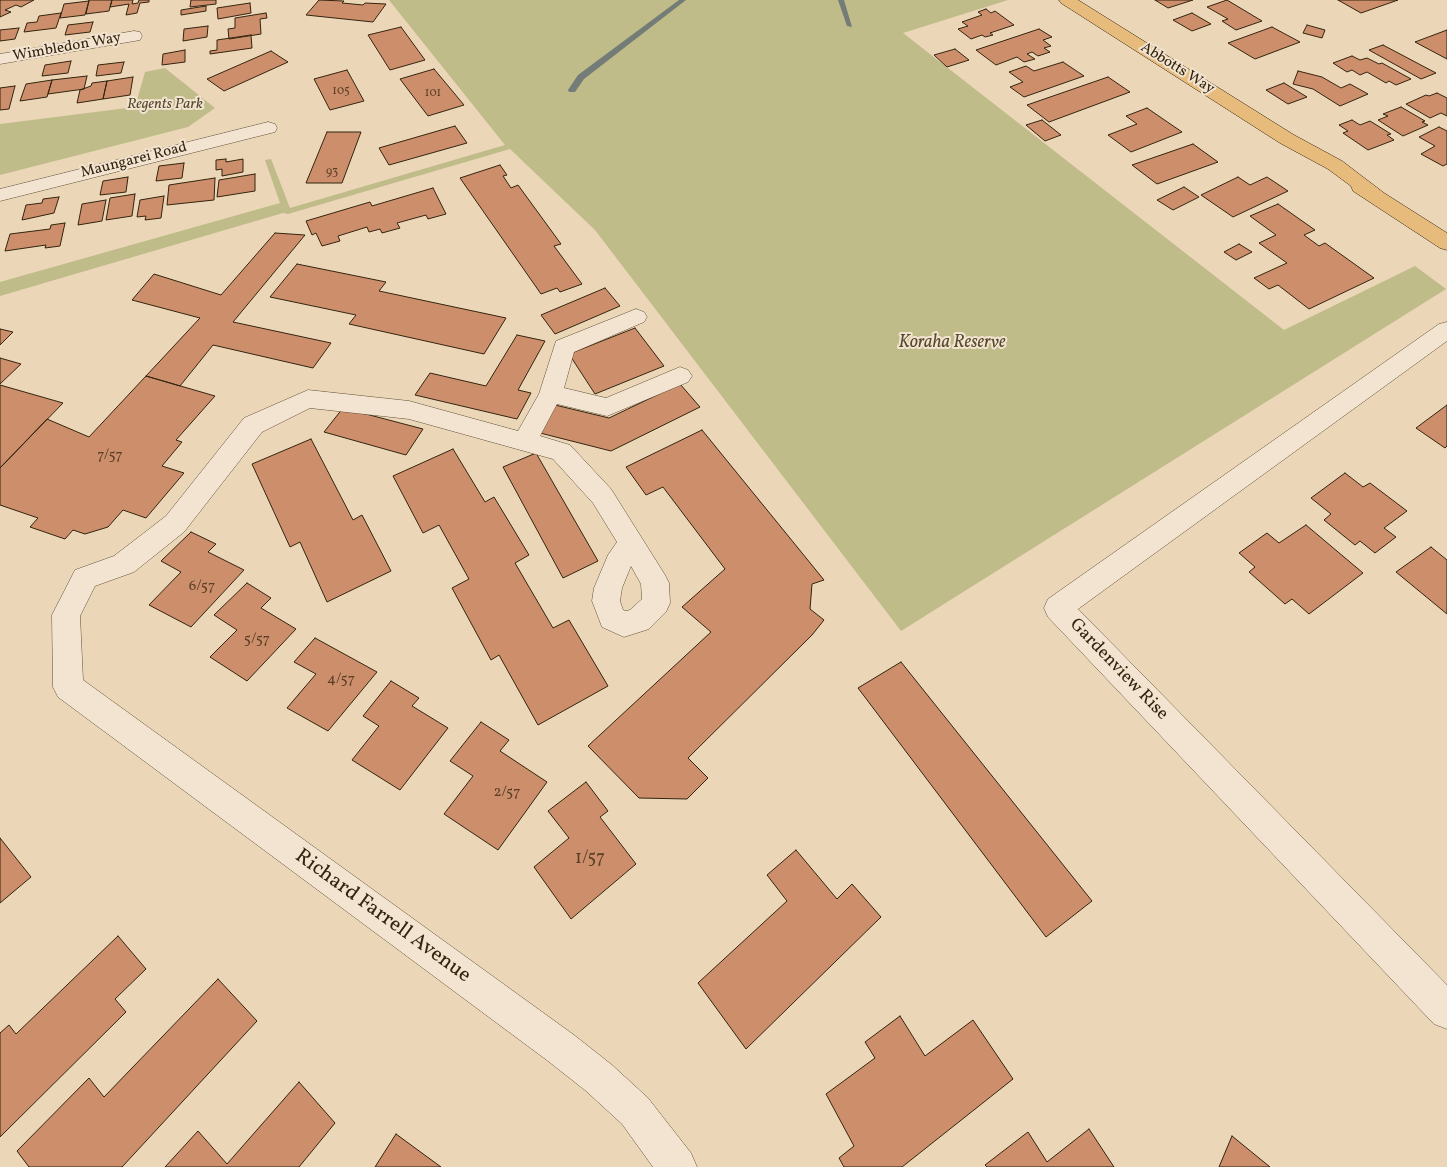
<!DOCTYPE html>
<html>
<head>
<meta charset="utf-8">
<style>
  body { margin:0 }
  canvas { display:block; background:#ebd6b7 }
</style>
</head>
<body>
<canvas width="1447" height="1167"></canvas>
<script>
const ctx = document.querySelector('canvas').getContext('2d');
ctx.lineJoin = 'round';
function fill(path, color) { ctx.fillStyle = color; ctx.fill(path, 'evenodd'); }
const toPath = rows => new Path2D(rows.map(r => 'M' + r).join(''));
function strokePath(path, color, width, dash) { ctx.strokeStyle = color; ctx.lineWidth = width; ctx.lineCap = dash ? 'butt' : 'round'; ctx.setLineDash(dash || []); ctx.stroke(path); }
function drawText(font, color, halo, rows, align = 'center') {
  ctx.font = font + ' Vollkorn,serif'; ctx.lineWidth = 4; ctx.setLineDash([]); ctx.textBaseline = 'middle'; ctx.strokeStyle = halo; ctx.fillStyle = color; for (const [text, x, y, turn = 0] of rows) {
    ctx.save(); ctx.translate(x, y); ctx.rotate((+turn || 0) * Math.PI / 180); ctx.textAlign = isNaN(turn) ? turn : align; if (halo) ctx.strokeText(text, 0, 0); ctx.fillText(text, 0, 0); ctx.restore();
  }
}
const green = toPath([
  [389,0,1008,0,903,33,1284,330,1415,266,1446,289,901,631,595,230,510,149,288,214,283,213,0,296,0,282,280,203,265,160,271,159,290,208,505,145],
  [165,68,215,108,188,127,0,175,0,124,135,107,145,72]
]);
const stream = toPath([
  [679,0,686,0,584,79,575,92,569,92,568,90,578,75,679,0],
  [838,0,844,0,852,27,847,26,838,0]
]);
const building = toPath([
  [0,0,34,0,21,7,16,5,5,10,11,12,0,17,0,0],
  [89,0,112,0,109,11,86,14,89,0],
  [112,0,133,0,132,4,138,3,139,0,149,0,149,2,140,3,137,13,126,15,129,4,110,7,112,0],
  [191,0,216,0,216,4,190,7,191,0],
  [319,0,344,1,342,3,363,5,365,3,386,4,373,22,306,15,319,0],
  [1155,0,1193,0,1168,8,1155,0],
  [1227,0,1262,21,1236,30,1222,21,1228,19,1207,7,1227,0],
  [1338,0,1398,0,1361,13,1338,0],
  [89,1,85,15,60,18,64,4,89,1],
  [250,3,251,13,218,19,217,8,250,3],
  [206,6,206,11,181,15,181,10,206,6],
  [986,9,991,13,995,11,1014,25,990,33,993,35,985,37,982,35,971,39,958,29,968,26,962,22,982,15,978,12,986,9],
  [61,13,56,28,24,32,27,23,37,22,39,16,61,13],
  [266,13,267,18,260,19,261,34,229,39,228,29,235,28,235,18,266,13],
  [1192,13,1211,24,1192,31,1173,20,1192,13],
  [93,22,90,32,65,35,68,25,93,22],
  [1307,25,1325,30,1322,38,1303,33,1307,25],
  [208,26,207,37,183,41,184,29,208,26],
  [401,27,425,60,390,70,368,35,401,27],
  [1272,27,1300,42,1255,59,1228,43,1272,27],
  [19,28,15,39,0,41,0,30,19,28],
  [1039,29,1052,37,1043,40,1051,46,1044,48,1050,52,1038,56,1032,52,1027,54,1035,59,1024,62,1017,57,996,65,976,50,1039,29],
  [1447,30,1447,59,1415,42,1447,30],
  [251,35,252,48,210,54,210,51,217,50,217,40,251,35],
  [1383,45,1436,73,1421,79,1369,50,1383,45],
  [955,49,969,60,947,67,934,55,955,49],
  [185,50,185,62,162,65,163,54,185,50],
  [271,51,288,62,224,91,207,79,271,51],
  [1352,56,1360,60,1367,58,1379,64,1382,63,1411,79,1396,85,1389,81,1386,83,1367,72,1360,75,1352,70,1347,72,1333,63,1352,56],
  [71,61,68,73,42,76,45,65,71,61],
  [124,62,121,73,96,76,98,65,124,62],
  [1063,62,1084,76,1024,97,1010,87,1023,82,1009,72,1026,66,1034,71,1063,62],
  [434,69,464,105,428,116,400,79,434,69],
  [347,70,364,101,330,110,314,79,347,70],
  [1298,71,1322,77,1341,88,1350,84,1368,94,1340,106,1313,89,1293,84,1298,71],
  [87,76,84,89,48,94,52,80,87,76],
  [133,77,130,95,103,99,107,81,133,77],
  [1108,77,1130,92,1049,122,1027,105,1108,77],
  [52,80,47,97,20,101,26,84,52,80],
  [107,81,103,99,77,103,80,90,91,86,92,83,107,81],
  [1284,83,1307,97,1288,104,1266,90,1284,83],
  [15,86,9,109,0,110,0,88,15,86],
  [1437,93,1447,98,1447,116,1441,113,1430,118,1406,104,1426,95,1429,96,1437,93],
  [1401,107,1425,121,1422,122,1428,125,1403,136,1378,120,1388,116,1383,114,1401,107],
  [1147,108,1182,132,1131,152,1108,135,1137,124,1126,116,1147,108],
  [1042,120,1061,135,1045,141,1026,125,1042,120],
  [1352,120,1360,125,1370,121,1391,134,1387,135,1394,140,1368,150,1343,133,1348,131,1339,125,1352,120],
  [455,126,467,143,389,165,379,148,455,126],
  [1439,127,1447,131,1447,164,1443,166,1421,154,1435,146,1419,137,1439,127],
  [327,132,361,132,342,183,306,183,327,132],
  [1193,144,1218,162,1157,184,1132,165,1193,144],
  [226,159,226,162,243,159,243,172,222,176,222,169,216,170,216,160,226,159],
  [184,163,182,178,156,181,159,166,184,163],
  [500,165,507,175,503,176,511,188,518,185,561,244,554,246,582,284,560,292,557,288,541,294,460,178,500,165],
  [255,174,255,191,217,197,219,180,255,174],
  [128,177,126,192,100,195,103,181,128,177],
  [1238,177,1250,185,1267,177,1288,191,1233,217,1201,195,1238,177],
  [215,178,214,200,167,205,169,185,215,178],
  [1184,187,1199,197,1173,210,1157,200,1184,187],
  [433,188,446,214,428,219,426,215,397,223,400,228,382,233,380,229,369,232,367,227,338,236,340,241,322,246,316,233,312,235,306,221,370,202,372,206,433,188],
  [135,194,132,216,106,220,110,198,135,194],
  [164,196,161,218,145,220,146,216,137,217,140,200,164,196],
  [59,197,54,213,22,220,26,205,42,203,43,199,59,197],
  [106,200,102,221,78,225,82,204,106,200],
  [1278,204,1315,230,1304,235,1319,246,1325,243,1374,278,1309,309,1278,285,1269,289,1254,278,1287,263,1259,243,1276,235,1250,216,1278,204],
  [65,223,60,246,45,248,46,245,5,251,10,234,50,229,51,225,65,223],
  [275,233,305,235,233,322,331,343,313,368,213,345,180,386,146,376,200,318,132,300,154,274,221,295,275,233],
  [1239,244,1252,252,1236,260,1224,252,1239,244],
  [297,264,386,282,379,291,506,318,484,354,349,324,356,315,270,297,297,264],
  [605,288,620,306,555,334,541,315,605,288],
  [635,328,664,366,595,394,569,354,635,328],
  [0,329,13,332,0,345,0,329],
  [517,335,545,341,518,390,531,393,517,419,415,395,430,373,486,386,517,335],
  [0,358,21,364,0,384,0,358],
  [146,376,215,396,176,440,182,442,162,466,184,473,146,518,123,510,108,527,85,534,73,530,65,539,30,527,38,518,0,505,0,468,47,419,89,437,146,376],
  [680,384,700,407,611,451,540,433,555,405,609,418,680,384],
  [0,385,63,403,0,468,0,385],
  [1447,405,1447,446,1445,448,1416,428,1447,405],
  [343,408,423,429,406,455,324,432,343,408],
  [702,430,824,580,812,584,810,609,824,620,812,635,688,758,708,778,687,799,639,798,588,746,711,632,682,607,725,569,663,487,646,495,626,467,702,430],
  [311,439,353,520,362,515,391,571,327,602,300,542,290,547,252,464,311,439],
  [453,449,485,502,494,497,529,555,515,563,553,628,569,620,608,686,538,725,499,655,491,660,452,588,469,579,439,525,423,533,393,476,453,449],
  [536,453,598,561,563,578,503,467,536,453],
  [1345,473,1363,487,1370,483,1407,511,1384,528,1396,537,1375,553,1360,541,1355,545,1324,520,1331,514,1311,498,1345,473],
  [1306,525,1363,573,1309,614,1292,599,1285,604,1249,572,1255,567,1239,553,1267,533,1279,543,1306,525],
  [191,532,216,544,208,552,244,570,191,627,149,605,181,572,161,561,191,532],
  [1431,547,1447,560,1447,614,1396,572,1431,547],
  [247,583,271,598,261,608,296,629,247,681,210,657,237,630,214,615,247,583],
  [315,638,377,672,328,731,287,708,316,674,294,662,315,638],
  [901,662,1092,901,1046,937,858,688,901,662],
  [391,681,419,698,412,706,448,728,400,790,352,760,379,726,363,716,391,681],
  [481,722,509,740,500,751,547,782,498,850,444,814,473,776,450,761,481,722],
  [586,782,608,811,600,817,636,864,571,919,534,867,569,838,548,811,586,782],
  [0,838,31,877,0,903,0,838],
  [796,850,837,899,852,884,881,917,746,1049,698,983,787,901,767,875,796,850],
  [118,936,146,969,115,999,126,1012,0,1137,0,1033,9,1025,16,1034,118,936],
  [218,979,257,1021,122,1167,29,1167,17,1151,89,1078,104,1097,218,979],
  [900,1016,925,1056,973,1020,1013,1079,902,1167,844,1167,839,1158,854,1146,826,1094,875,1058,865,1042,900,1016],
  [299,1082,335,1123,299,1167,165,1167,198,1131,227,1164,299,1082],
  [1089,1129,1114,1167,987,1167,985,1165,1028,1132,1047,1162,1089,1129],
  [396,1134,441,1167,375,1167,396,1134],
  [1232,1136,1270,1167,1219,1167,1232,1136]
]);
const minor = toPath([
  [134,31,140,32,142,36,140,40,0,64,0,54,134,31],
  [268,122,275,124,277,128,275,132,0,201,0,189,268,122],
  [636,309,644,312,647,317,644,322,574,352,564,388,606,398,680,367,688,370,692,376,688,382,607,416,557,404,540,436,570,445,611,489,665,575,669,583,670,603,666,612,649,629,624,637,602,627,592,601,594,588,608,555,617,542,593,503,553,459,409,419,310,408,262,432,184,532,134,572,95,586,80,616,83,680,574,1035,612,1065,648,1098,691,1153,697,1167,653,1167,622,1124,586,1091,548,1061,58,697,53,687,52,615,75,570,114,556,166,516,244,418,308,390,409,401,518,431,539,394,556,341,636,309],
  [631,566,641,584,642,599,630,610,626,611,623,610,620,601,622,588,631,566],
  [1447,322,1447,341,1078,609,1447,985,1447,1029,1434,1024,1048,617,1044,608,1048,599,1439,324,1447,322]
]);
const major = toPath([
  [1059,0,1078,0,1294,135,1342,161,1384,193,1447,233,1447,250,1440,248,1353,191,1351,186,1328,169,1280,143,1061,3,1059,0]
]);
const farNumbernames = [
  ["105",341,92],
  ["101",433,94],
  ["93",332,173]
];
const farStreetnames = [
  ["Wimbledon Way",67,48,-10],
  ["Abbotts Way",1177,69,32],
  ["Maungarei Road",134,161,-14]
];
const farParknames = [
  ["Regents Park",165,105]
];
const numberNames = [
  ["7/57",110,456],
  ["6/57",202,587],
  ["5/57",257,640],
  ["4/57",341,680],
  ["2/57",507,793]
];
const parkNames = [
  ["Koraha Reserve",952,344]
];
const streetNames = [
  ["Gardenview Rise",1118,670,46]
];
const nearNumbernames = [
  ["1/57",590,860]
];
const nearStreetnames = [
  ["Richard Farrell Avenue",382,917,36]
];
fill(green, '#bfbc89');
fill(stream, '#737c76');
fill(building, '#cd8f6b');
strokePath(building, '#33240f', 1);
strokePath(minor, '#615039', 1);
strokePath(major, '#33240f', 1);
fill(minor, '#f2e4d0');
fill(major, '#e6bb7c');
drawText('12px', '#5a3f26', null, farNumbernames);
drawText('15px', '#33240f', '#f2e4d0', farStreetnames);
drawText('italic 15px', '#564a2e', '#f2e4d0', farParknames);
drawText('15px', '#5a3f26', null, numberNames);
drawText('italic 18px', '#564a2e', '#f2e4d0', parkNames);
drawText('18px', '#33240f', '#f2e4d0', streetNames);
drawText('18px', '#5a3f26', null, nearNumbernames);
drawText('21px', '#33240f', '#f2e4d0', nearStreetnames);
</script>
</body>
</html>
